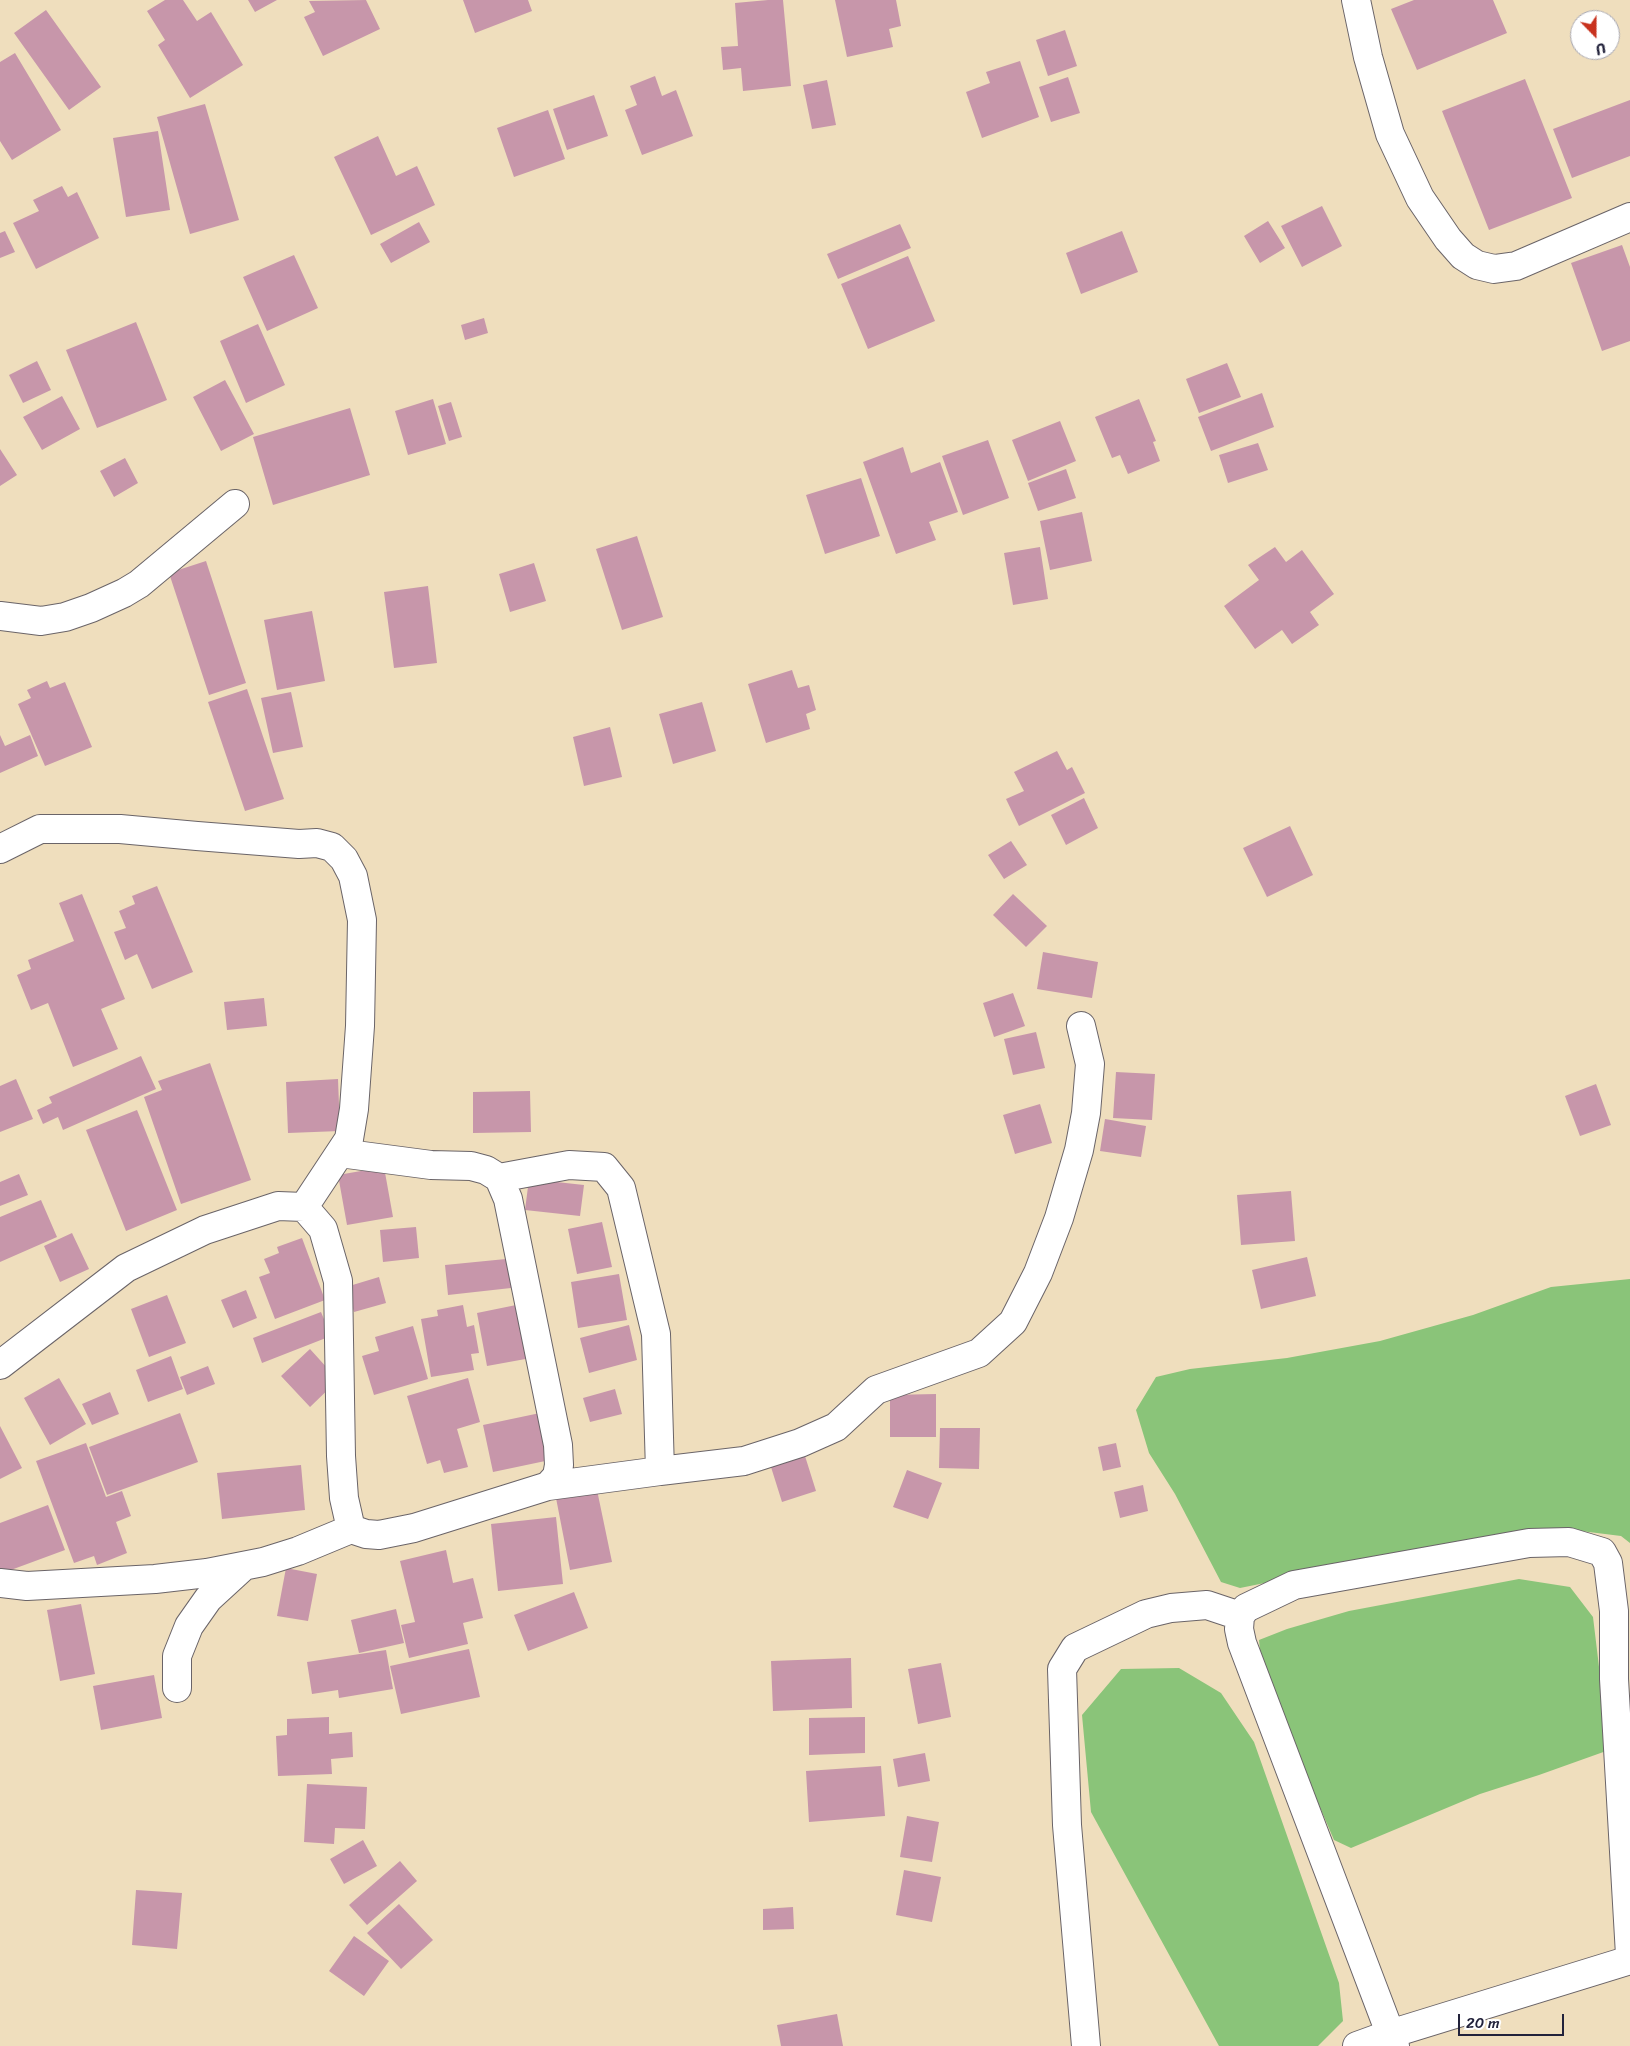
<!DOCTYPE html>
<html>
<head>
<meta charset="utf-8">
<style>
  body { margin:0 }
  #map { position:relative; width:1630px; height:2046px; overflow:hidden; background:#efdebd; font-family:Sriracha,sans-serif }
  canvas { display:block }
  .north { position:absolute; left:1570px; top:10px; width:50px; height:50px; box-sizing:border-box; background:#fff; border:1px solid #a7a7b1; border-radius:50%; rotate:158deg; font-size:14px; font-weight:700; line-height:20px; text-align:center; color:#22223b }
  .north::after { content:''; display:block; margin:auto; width:18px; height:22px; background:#c8321e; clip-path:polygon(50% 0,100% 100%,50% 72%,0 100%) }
  .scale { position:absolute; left:1458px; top:2014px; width:106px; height:22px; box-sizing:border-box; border:2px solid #22223b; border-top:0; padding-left:6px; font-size:15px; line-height:18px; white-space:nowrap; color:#22223b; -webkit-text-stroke:4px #fff; paint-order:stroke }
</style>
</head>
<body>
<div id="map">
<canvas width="1630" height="2046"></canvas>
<div class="north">U</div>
<div class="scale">20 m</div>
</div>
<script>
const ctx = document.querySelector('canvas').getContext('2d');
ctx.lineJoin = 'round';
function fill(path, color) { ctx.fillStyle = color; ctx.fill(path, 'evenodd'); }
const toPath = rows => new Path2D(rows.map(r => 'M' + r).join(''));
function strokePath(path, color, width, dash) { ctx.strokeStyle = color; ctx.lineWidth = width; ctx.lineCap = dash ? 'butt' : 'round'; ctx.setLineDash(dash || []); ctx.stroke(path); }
const green = toPath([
  [1630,1279,1630,1543,1621,1536,1565,1529,1522,1531,1240,1588,1221,1582,1175,1494,1149,1453,1136,1410,1156,1377,1190,1369,1287,1358,1380,1341,1473,1315,1551,1287],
  [1519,1579,1570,1587,1593,1617,1609,1750,1539,1775,1480,1794,1351,1848,1334,1840,1262,1672,1259,1640,1287,1629,1349,1611],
  [1179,1668,1221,1693,1254,1742,1339,1983,1343,2021,1318,2046,1219,2046,1091,1812,1082,1715,1121,1669]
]);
const building = toPath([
  [165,0,183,0,197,21,211,12,243,65,190,98,158,45,165,40,147,11],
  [248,0,277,0,255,12],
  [366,0,380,29,323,56,304,17,315,12,309,1],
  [463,0,528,0,532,11,475,33],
  [768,0,783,0,791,86,743,91,741,68,723,70,721,47,738,46,735,3],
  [835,0,896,0,901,26,889,29,893,47,847,57],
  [1414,0,1493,0,1507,33,1417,70,1391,9],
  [46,10,101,87,69,110,14,33],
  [1065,30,1077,66,1048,76,1036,40],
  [15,53,61,130,12,160,0,141,0,62],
  [1020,61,1039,117,982,138,966,92,990,83,986,72],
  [655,76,662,96,676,90,693,136,642,155,625,110,637,105,630,86],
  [1068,77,1080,113,1051,122,1039,87],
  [1525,79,1572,198,1489,230,1442,111],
  [827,80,836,125,812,129,803,85],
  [594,95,608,136,567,150,553,109],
  [1630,100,1630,156,1572,178,1553,129],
  [205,104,239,220,190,234,157,117],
  [548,110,565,159,514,177,497,128],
  [158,131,170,210,126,217,113,138],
  [378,136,396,176,417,166,435,205,371,235,334,157],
  [62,186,68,197,77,192,99,238,36,269,13,223,39,211,33,200],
  [1322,206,1342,246,1302,267,1281,226],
  [1268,221,1285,248,1260,263,1244,236],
  [419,222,430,242,391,263,380,244],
  [900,224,911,248,838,279,827,254],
  [5,231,15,252,0,258,0,233],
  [1122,231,1138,272,1081,294,1066,253],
  [1622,245,1630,267,1630,341,1602,351,1571,263],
  [294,255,318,308,267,331,243,277],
  [908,256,935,321,868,349,841,284],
  [484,318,488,333,465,340,461,325],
  [136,322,167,400,97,428,66,350],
  [258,324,285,385,246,403,220,341],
  [37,361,51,390,23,403,9,375],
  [1227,363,1241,397,1199,413,1186,379],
  [225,380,254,434,221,451,193,397],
  [1262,393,1274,427,1211,451,1198,417],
  [62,396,80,429,42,450,23,417],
  [433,399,446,444,408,455,395,411],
  [1139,399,1156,441,1153,442,1160,461,1128,474,1120,455,1112,458,1095,417],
  [451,402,462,437,449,441,438,406],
  [350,408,370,475,273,505,253,437],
  [1060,421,1076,461,1028,481,1012,440],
  [988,440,1009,498,963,515,942,456],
  [1258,443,1268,470,1228,483,1219,455],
  [903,447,911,473,940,462,958,512,929,522,936,540,896,554,863,462],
  [0,449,17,475,0,486],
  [125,458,138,483,114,497,100,471],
  [1066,469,1076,498,1038,511,1028,483],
  [861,478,880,536,825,554,806,495],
  [1082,512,1092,561,1050,570,1040,521],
  [637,536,663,617,622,630,596,549],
  [1040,547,1048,599,1013,605,1004,553],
  [1275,547,1286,562,1302,550,1334,594,1310,612,1319,625,1292,644,1282,630,1255,649,1224,606,1259,580,1248,565],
  [206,561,246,683,209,695,169,573],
  [534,563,546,601,510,612,499,574],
  [428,586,437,663,394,668,384,592],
  [312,611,325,681,277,690,264,620],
  [792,670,798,688,809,685,816,710,806,714,810,729,766,743,748,684],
  [47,681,50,688,65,682,92,747,45,766,18,704,31,698,27,690],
  [247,689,284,799,245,811,208,702],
  [291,692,303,747,273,753,261,698],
  [702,702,716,751,673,764,659,714],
  [610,727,622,777,584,786,573,737],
  [0,735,5,746,30,735,38,756,0,773],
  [1057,751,1067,770,1072,767,1085,793,1019,826,1006,799,1024,791,1014,772],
  [1084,798,1098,828,1066,845,1051,815],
  [1290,826,1313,875,1267,897,1243,848],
  [1011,841,1027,865,1004,879,988,855],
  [157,886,193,972,152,989,137,954,125,960,114,932,126,928,119,911,135,904,132,896],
  [82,894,125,999,101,1009,118,1049,73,1067,48,1003,31,1010,17,975,31,969,28,960,74,941,59,903],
  [1013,894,1047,926,1026,947,993,915],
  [1043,952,1098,962,1092,998,1037,989],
  [1013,993,1025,1026,994,1037,983,1003],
  [264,998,267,1026,227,1030,224,1002],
  [1036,1032,1045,1068,1013,1075,1004,1039],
  [141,1056,156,1089,63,1130,58,1117,43,1124,37,1110,52,1103,49,1097],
  [210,1063,251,1180,181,1204,144,1097,162,1090,158,1081],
  [1116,1072,1155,1074,1152,1120,1113,1118],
  [16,1079,33,1119,0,1132,0,1086],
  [338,1079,340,1131,288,1133,286,1082],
  [1596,1084,1611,1125,1580,1136,1565,1096],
  [530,1091,531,1132,473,1133,473,1092],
  [1040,1104,1052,1143,1015,1154,1003,1115],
  [137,1110,177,1210,126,1231,86,1130],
  [1105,1119,1146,1126,1141,1157,1100,1151],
  [384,1167,393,1217,347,1225,338,1175],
  [19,1174,28,1195,0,1206,0,1182],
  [529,1179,584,1185,580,1216,525,1210],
  [1291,1191,1295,1241,1241,1245,1237,1195],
  [41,1200,57,1237,0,1262,0,1217],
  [602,1222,612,1267,577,1274,568,1229],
  [416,1227,419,1258,383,1262,380,1230],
  [72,1233,89,1269,60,1282,44,1246],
  [302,1238,325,1300,275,1319,259,1277,270,1273,264,1259,279,1253,277,1247],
  [1307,1257,1316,1296,1261,1309,1252,1270],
  [516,1258,520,1287,448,1295,445,1265],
  [619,1274,627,1320,578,1328,571,1282],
  [379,1277,386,1303,354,1312,346,1287],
  [246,1290,257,1318,233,1328,221,1300],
  [167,1295,186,1343,149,1357,131,1309],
  [521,1304,531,1358,487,1366,477,1313],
  [463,1305,467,1327,474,1325,479,1353,471,1354,474,1370,431,1377,421,1319,438,1316,437,1310],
  [321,1312,331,1336,262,1363,253,1338],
  [629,1325,637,1360,589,1373,580,1338],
  [413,1326,428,1379,374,1395,362,1356,379,1351,375,1337],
  [310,1349,338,1380,310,1407,281,1376],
  [171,1356,183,1389,148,1402,136,1370],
  [208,1366,215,1384,187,1395,180,1377],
  [59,1378,86,1424,50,1445,24,1398],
  [468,1378,480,1422,457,1429,468,1467,444,1473,440,1460,427,1464,407,1396],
  [615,1389,622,1414,590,1422,583,1398],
  [110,1392,119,1414,92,1425,82,1404],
  [936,1394,936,1437,890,1437,890,1395],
  [180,1413,198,1462,107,1495,89,1447],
  [540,1413,550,1460,493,1472,483,1425],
  [0,1426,22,1468,0,1479],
  [940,1428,980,1428,979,1469,939,1468],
  [86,1443,106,1497,122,1491,131,1516,116,1522,127,1553,97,1565,94,1556,74,1563,36,1461],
  [1116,1443,1121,1467,1103,1471,1098,1447],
  [805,1456,816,1491,782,1502,771,1467],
  [301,1465,305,1510,222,1519,217,1473],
  [907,1470,942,1483,928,1519,893,1507],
  [1143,1485,1148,1511,1120,1518,1114,1492],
  [597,1490,612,1562,570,1570,556,1498],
  [48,1505,65,1550,0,1574,0,1523],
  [556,1517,563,1584,498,1591,491,1524],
  [446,1550,453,1583,473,1578,483,1618,463,1623,468,1644,409,1658,401,1625,415,1622,400,1561],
  [286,1568,317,1574,308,1621,277,1616],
  [574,1592,588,1628,528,1651,514,1615],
  [81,1604,95,1674,60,1681,47,1610],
  [396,1609,404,1643,359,1653,351,1620],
  [469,1649,480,1697,401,1714,390,1666],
  [386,1650,393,1689,339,1698,338,1690,312,1694,307,1662],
  [851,1658,852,1708,773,1711,771,1661],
  [941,1663,951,1717,918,1724,908,1669],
  [154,1675,162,1718,101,1730,93,1686],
  [329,1717,329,1734,352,1732,353,1757,331,1759,332,1774,278,1776,276,1736,287,1735,287,1719],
  [865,1717,865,1753,809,1755,809,1718],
  [925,1753,930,1781,898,1787,893,1759],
  [881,1766,885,1816,809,1822,806,1771],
  [307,1784,367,1787,365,1829,335,1828,334,1844,304,1842],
  [907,1816,939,1822,932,1862,900,1857],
  [363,1840,377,1866,344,1884,330,1859],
  [400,1861,417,1881,367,1925,349,1905],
  [904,1870,941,1877,932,1922,896,1915],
  [136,1890,182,1893,177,1949,132,1945],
  [399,1904,433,1940,401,1969,367,1933],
  [793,1907,794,1929,763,1930,763,1909],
  [354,1936,389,1961,364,1996,329,1971],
  [837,2014,843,2046,781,2046,777,2025]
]);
const minor = toPath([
  [1356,0,1368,57,1390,134,1420,198,1448,239,1463,256,1477,265,1494,269,1516,266,1630,217],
  [0,616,41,621,65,617,91,608,124,593,139,584,235,504],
  [0,849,40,829,120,829,197,836,299,844,317,843,332,847,344,859,353,876,362,920,360,1026,354,1109,349,1139,304,1207],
  [499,1178,569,1165,604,1167,621,1188,656,1334,660,1471,548,1486],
  [0,1365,126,1268,205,1230,278,1206,304,1207,323,1229,338,1281,341,1456,344,1498,351,1529,366,1534,379,1535,414,1528,548,1486,557,1476,559,1465,558,1445,508,1199,499,1178,486,1170,471,1166,431,1165,340,1153],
  [660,1471,744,1461,800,1443,836,1427,876,1390,979,1353,1013,1322,1038,1273,1059,1218,1079,1150,1086,1113,1090,1064,1081,1026],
  [0,1583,27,1586,155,1579,207,1573,263,1562,298,1551,351,1529],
  [177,1688,177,1656,189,1626,208,1599,244,1566],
  [1086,2046,1067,1825,1062,1669,1075,1648,1146,1614,1171,1608,1207,1605,1240,1616],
  [1357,2046,1390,2034,1630,1960],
  [1395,2046,1242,1643,1239,1629,1240,1616,1246,1608,1294,1585,1529,1543,1569,1542,1602,1552,1608,1563,1614,1611,1614,1679,1630,1955]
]);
fill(green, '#8ac479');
fill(building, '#c796aa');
strokePath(minor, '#6a6468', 30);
strokePath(minor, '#fff', 28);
</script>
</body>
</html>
